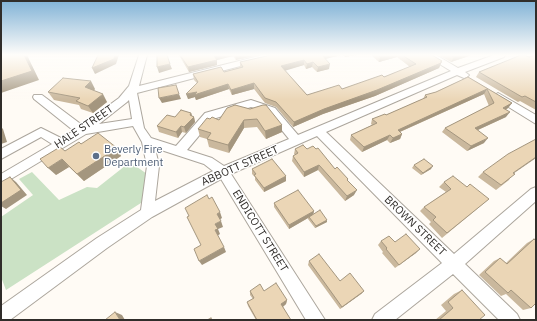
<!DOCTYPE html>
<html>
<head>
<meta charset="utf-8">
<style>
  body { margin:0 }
  #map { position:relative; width:537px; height:321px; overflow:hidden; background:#fffbf5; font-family:"IBM Plex Sans",sans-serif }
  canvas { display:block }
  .frame { position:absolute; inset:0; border:2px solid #302d2a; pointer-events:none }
</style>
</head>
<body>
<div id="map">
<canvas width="537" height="321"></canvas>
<div class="frame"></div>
</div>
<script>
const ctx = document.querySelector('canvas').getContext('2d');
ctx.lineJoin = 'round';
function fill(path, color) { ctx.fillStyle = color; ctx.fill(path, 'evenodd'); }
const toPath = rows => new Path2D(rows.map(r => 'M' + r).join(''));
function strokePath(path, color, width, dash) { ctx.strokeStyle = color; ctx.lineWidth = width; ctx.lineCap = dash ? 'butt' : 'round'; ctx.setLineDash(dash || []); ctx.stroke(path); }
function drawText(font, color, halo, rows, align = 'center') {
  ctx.font = font + ' "IBM Plex Sans",sans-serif'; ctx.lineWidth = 3; ctx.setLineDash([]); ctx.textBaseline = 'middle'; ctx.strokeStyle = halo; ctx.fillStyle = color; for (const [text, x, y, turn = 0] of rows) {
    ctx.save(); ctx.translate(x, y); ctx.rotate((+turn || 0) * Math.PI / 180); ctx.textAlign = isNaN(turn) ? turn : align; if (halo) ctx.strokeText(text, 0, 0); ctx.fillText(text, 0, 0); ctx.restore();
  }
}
const green = toPath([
  [130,162,147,174,144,201,6,290,1,277,1,217,33,195,19,179,32,172,59,200,87,187,97,188]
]);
const minor = toPath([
  [139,55,147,55,139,86,263,55,276,55,275,57,137,93,144,128,151,138,176,146,205,113,247,101,251,100,275,108,298,135,451,71,428,57,427,55,436,55,458,68,494,55,505,55,504,57,465,72,469,75,467,77,464,78,457,75,326,132,454,254,531,189,536,187,536,201,465,264,517,314,520,320,499,320,453,274,395,320,372,320,375,314,442,263,317,136,231,174,325,320,306,320,221,179,152,217,107,248,10,320,1,320,1,306,97,238,141,210,147,166,142,142,133,126,86,134,1,185,1,174,52,144,41,137,1,159,1,149,41,128,61,138,74,131,34,99,33,97,34,95,42,95,82,125,119,98,129,86,139,55],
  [129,100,132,119,99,124,127,102,129,100],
  [251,107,267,112,289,139,224,166,212,158,187,150,213,119,251,107],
  [155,148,204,164,213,171,155,201,159,166,155,148],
  [498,93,536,115,536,124,494,98,493,96,498,93]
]);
const wall = toPath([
  [179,55,259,55,236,60,233,56,217,60,217,65,189,72,180,57],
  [341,55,325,59,329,69,317,72,312,67,306,69,304,65,285,70,307,95,342,89,384,77,410,67,397,57,379,62,371,55,432,55,442,61,439,68,375,96,323,114,293,127,276,107,265,103,254,89,232,95,229,89,196,100,195,97,188,99,197,83,194,80,193,74,224,72,240,67,240,62],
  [342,55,356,55,345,57],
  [438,55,472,55,451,62],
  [536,55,536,110,520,101,518,102,476,77,479,72],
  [468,77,512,103,508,108,506,110,506,117,478,130,484,143,467,151,442,132,445,128,489,106,484,94,400,132,402,134,400,139,390,143,387,140,362,152,350,140,351,135,372,125,371,124,372,119,386,115,423,99,425,95,436,92],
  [95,89,94,90,107,102,93,113,81,109,79,105,54,100,48,92],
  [250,109,282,125,282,132,266,139,257,127,244,128,229,153,209,147,207,139,200,137,198,129,210,119,219,120],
  [191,113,192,116,194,117,195,122,186,133,182,132,178,138,159,132,157,126,175,117],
  [81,144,117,148,121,156,84,181,69,167,56,175,65,151],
  [295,149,316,149,335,169,354,195,345,201,318,170,304,177,292,161,293,156,295,155,294,154],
  [414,165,431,169,421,175,412,168],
  [252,169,286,181,264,192,255,180,255,177,252,174],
  [483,172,513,173,509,180,496,190,478,177],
  [444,182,467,187,489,199,442,238,429,224,431,222,420,211,424,207,446,192,439,187],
  [274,203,314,211,313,214,327,222,315,228,308,219,308,218,289,229,274,207],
  [534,239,531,308,523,310,506,294,501,296,479,275,494,261,500,258,506,263,527,243],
  [381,241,395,242,416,253,395,268,382,253,383,252,378,245],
  [309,261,340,281,364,291,361,294,340,309,308,265],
  [462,290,479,320,435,320,446,311,441,305,454,294],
  [250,291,264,291,287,300,286,304,283,307,291,320,256,320,248,306,247,302,253,299,250,295]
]);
const shadedWall = toPath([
  [24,55,27,55,39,80,1,93,1,81],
  [115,55,119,55,116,64,95,74,92,68],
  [218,55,233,55,233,56,217,60,217,65,189,72,188,67,214,56],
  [235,55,259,55,236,60],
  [322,55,341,55,321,60],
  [346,55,356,55,345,57],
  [389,55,398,55,397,57,379,62,380,57],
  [461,55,472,55,451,62,454,57],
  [304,60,304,65,281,72,281,66],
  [442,61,439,68,375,96,323,114,293,127,294,122,324,109],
  [313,62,312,67,306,69,307,64],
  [170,64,172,69,159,73,157,67],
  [330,64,329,69,317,72,318,67],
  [91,81,95,89,90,95,85,87],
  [254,83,254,89,232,95,231,90],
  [228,84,229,89,196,100,195,97,188,99,186,94],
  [487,89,484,94,395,134,398,130],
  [103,94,107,102,93,113,88,106],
  [179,94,181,99,162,103,159,98],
  [512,103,508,108,499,113,503,108],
  [510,112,506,117,471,133,475,128],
  [191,113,193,118,194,117,195,122,186,133,184,127],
  [244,120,244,128,229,153,228,145],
  [282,125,282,132,266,139,265,131],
  [181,126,182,132,178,138,176,132],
  [1,127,3,129,7,142,1,144],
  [402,134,400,139,390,143,393,138],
  [390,135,387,140,362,152,364,147],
  [488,138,484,143,467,151,471,146],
  [117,148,121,156,84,181,77,174],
  [536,157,536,158,507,178,513,173],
  [62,159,69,167,56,175,48,168],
  [319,165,318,170,304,177,304,172],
  [433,166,431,169,421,175,423,173],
  [286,176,286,181,264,192,264,188],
  [10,177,16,182,27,195,6,209,1,206,1,203],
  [357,190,354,195,345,201,347,196],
  [314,211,313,216,309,217,308,218,289,229,289,225],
  [220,212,222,218,219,220,217,214],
  [327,220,327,222,315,228,316,226],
  [221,221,223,227,218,229,220,234,217,236,215,230,215,224],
  [224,247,226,252,202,265,199,261],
  [420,249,416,253,395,268,399,265],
  [364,291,361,294,340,309,342,307],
  [287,300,286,304,281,308,281,304],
  [115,312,122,315,125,320,120,320]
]);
const building = toPath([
  [1,55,24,55,32,71,1,81,1,55],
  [98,55,115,55,114,59,92,68,98,55],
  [157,55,167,55,170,64,157,67,157,55],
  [180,55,218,55,214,56,217,60,188,67,180,55],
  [271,55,324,55,322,55,330,64,318,67,313,62,307,64,304,60,281,66,307,95,339,85,342,89,382,75,384,77,416,64,402,55,432,55,442,61,441,61,441,63,377,90,324,109,294,122,276,102,265,98,254,83,231,90,228,84,194,95,197,92,186,94,198,82,193,74,221,67,224,72,243,67,240,62,271,55],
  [378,55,389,55,380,57,378,55],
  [450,55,461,55,454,57,450,55],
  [521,55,524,55,529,57,536,55,536,102,525,96,522,97,479,72,521,55],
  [468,77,512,103,503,108,510,112,475,128,488,138,471,146,445,128,494,103,487,89,398,130,402,134,393,138,390,135,364,147,351,135,377,123,372,119,385,114,386,115,427,97,425,95,436,92,468,77],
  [63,78,91,81,85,87,103,94,88,106,76,101,80,98,48,92,63,78],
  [176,85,179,94,159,98,158,88,176,85],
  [235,105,250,109,263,105,266,105,282,125,265,131,257,119,244,120,228,145,207,139,211,133,198,129,207,118,210,119,212,117,219,120,227,108,235,105],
  [181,110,191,113,190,115,194,117,184,127,181,126,176,132,157,126,167,115,175,117,181,110],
  [98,133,117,148,77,174,62,159,48,168,40,159,60,147,65,151,79,142,81,144,98,133],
  [536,139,536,157,513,173,515,174,501,185,483,172,508,154,536,139],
  [303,145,307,149,313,146,316,149,318,148,335,169,337,167,348,179,347,180,357,190,347,196,319,165,304,172,293,156,298,153,295,149,303,145],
  [272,159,286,176,264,188,254,175,256,174,252,169,272,159],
  [424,159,433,166,423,173,414,165,424,159],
  [453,176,467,187,470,184,489,199,447,233,433,220,436,217,424,207,451,189,444,182,453,176],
  [10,177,21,190,1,203,1,182,10,177],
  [298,190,314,211,289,225,274,203,298,190],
  [207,195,209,199,212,197,220,212,217,214,221,221,215,224,218,229,215,230,224,247,199,261,194,249,201,245,187,217,189,216,185,208,207,195],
  [320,210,327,220,316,226,309,217,320,210],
  [406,234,420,249,399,265,386,249,387,248,381,241,389,236,395,242,406,234],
  [534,239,536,241,536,303,531,308,511,290,508,293,485,272,500,258,507,264,534,239],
  [319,254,340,281,350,273,364,291,342,307,309,261,319,254],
  [276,283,287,300,281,304,291,320,257,320,247,302,254,298,250,291,260,284,264,291,276,283],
  [462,290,485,315,479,320,439,320,453,308,448,302,462,290],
  [115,312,120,320,105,320,115,312],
  [211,318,212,320,207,320,211,318]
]);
const markers = [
  [96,156,4,"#5c6f8a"]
];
const streetNames = [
  ["HALE STREET",84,127,-34],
  ["ABBOTT STREET",240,166,-24],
  ["BROWN STREET",415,226,44],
  ["ENDICOTT STREET",260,231,58]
];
const serviceNames = [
  ["Beverly Fire",104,150],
  ["Department",104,163]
];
fill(green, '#cbe2c5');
strokePath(minor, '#aca69d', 2);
fill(minor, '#fff');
fill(wall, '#cab89d');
fill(shadedWall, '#a4967f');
fill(building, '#ebd6b6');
strokePath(building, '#a4967f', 1);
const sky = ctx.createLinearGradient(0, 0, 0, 100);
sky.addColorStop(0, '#80b2d6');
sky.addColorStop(0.55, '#fffdfa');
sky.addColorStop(1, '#fffdfa00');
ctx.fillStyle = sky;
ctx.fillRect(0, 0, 537, 100);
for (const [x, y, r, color] of markers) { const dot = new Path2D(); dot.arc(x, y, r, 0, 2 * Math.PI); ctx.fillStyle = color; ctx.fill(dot); strokePath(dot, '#fff', 1.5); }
drawText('11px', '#302d2a', '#fff', streetNames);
drawText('11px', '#4e5e75', '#fff', serviceNames, 'left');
</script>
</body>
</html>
